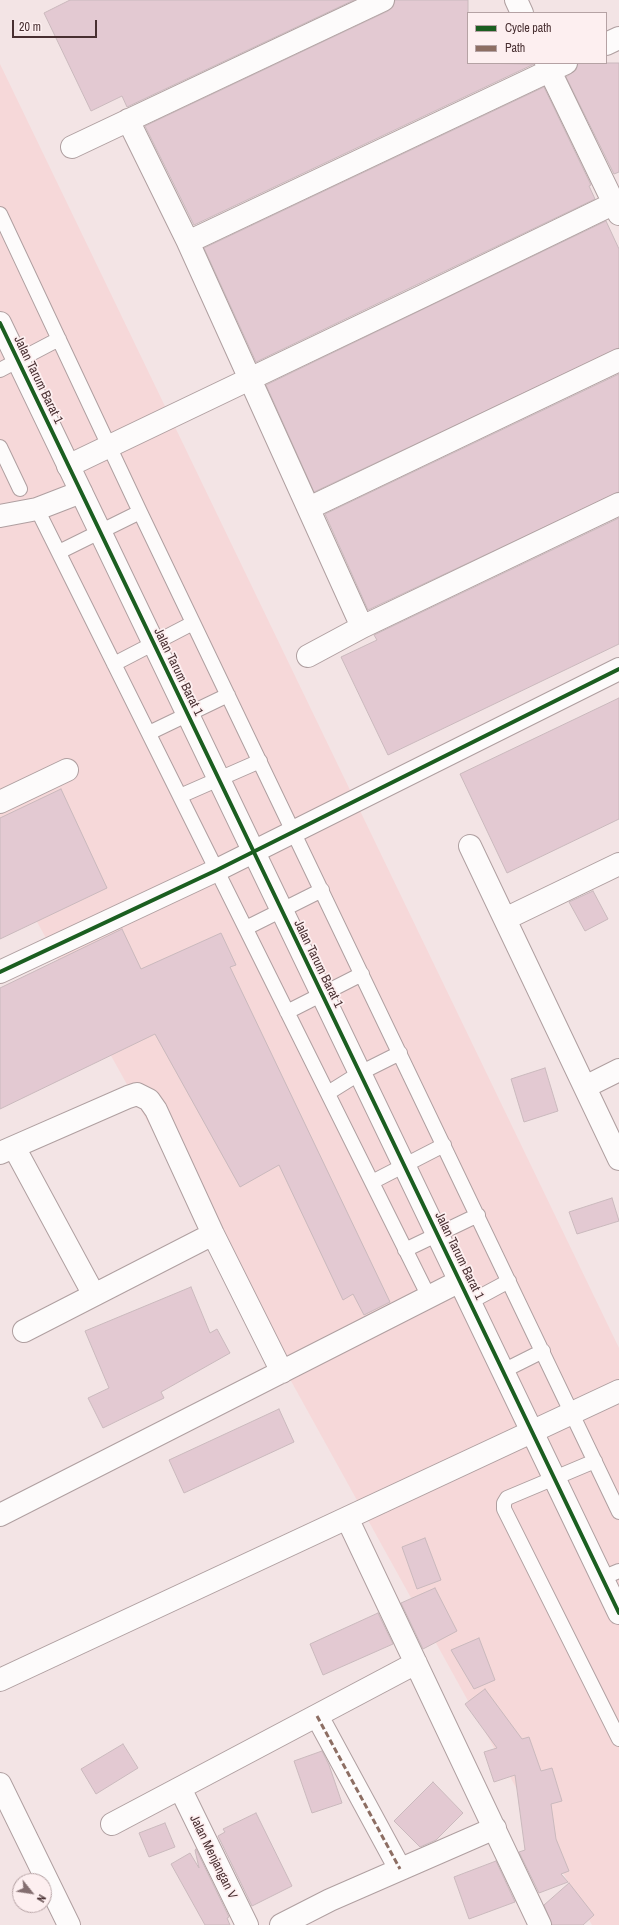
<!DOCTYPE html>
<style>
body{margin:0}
#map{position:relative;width:619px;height:1925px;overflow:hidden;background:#f3e4e5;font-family:"Archivo Narrow",sans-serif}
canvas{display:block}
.legend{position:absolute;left:467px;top:12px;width:140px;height:52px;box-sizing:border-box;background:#fdeff0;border:1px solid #b5a2a4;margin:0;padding:5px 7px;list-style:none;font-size:12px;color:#482f31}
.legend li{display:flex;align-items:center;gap:8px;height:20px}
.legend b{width:20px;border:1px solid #b5a2a4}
.north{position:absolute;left:12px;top:1873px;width:40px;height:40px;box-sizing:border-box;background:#fdeff0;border:1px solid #b5a2a4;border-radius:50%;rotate:120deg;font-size:11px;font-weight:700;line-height:16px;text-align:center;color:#482f31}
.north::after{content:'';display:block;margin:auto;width:14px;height:18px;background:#846e70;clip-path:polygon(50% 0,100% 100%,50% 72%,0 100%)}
.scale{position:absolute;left:12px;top:20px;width:85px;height:18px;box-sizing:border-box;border:2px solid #482f31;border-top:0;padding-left:5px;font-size:12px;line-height:14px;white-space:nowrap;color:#482f31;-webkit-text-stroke:3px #fdeff0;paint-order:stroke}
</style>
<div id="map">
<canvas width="619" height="1925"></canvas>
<ul class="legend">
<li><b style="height:5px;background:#1b5e20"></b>Cycle path</li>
<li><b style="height:5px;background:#8d6e63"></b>Path</li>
</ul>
<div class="north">N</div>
<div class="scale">20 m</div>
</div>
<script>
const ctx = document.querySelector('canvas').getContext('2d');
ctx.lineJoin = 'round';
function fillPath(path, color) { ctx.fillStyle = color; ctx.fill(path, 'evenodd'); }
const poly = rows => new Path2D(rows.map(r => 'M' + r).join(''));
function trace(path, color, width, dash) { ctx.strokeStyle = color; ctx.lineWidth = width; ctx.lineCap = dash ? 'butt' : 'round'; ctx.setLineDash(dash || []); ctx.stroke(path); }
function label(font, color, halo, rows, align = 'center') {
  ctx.font = font + ' "Archivo Narrow",sans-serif'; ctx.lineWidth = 3.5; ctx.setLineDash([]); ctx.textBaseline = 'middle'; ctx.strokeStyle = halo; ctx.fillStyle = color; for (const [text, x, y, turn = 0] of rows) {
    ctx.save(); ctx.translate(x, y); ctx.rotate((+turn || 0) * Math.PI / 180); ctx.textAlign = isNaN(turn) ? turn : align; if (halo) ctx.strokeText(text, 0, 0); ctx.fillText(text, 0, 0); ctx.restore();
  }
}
const built = poly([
 [0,64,619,1348,619,1925,592,1925,0,855]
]);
const building = poly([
 [70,0,354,0,127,107,122,96,91,111,44,13,70,0],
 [395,0,468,0,468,63,534,64,194,225,145,126,388,11,393,7,395,0],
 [578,63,619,63,619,172,614,174,566,77,576,70,578,63],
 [544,87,591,185,589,186,595,199,256,362,204,248,544,87],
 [606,221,619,249,619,348,314,492,266,385,606,221],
 [619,374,619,492,368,610,325,514,619,374],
 [619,518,619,644,388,755,341,657,377,640,374,635,619,518],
 [619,698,619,819,507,873,460,774,619,698],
 [61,789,107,888,0,939,0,818,61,789],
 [593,891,608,919,585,931,569,902,593,891],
 [122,929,141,969,221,933,236,965,230,967,390,1302,364,1315,353,1294,343,1300,279,1165,240,1187,155,1034,0,1109,0,988,122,929],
 [545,1068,558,1111,524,1122,511,1079,545,1068],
 [612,1198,619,1221,577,1234,569,1212,612,1198],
 [191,1287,210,1333,217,1329,230,1353,161,1392,164,1398,103,1428,88,1398,109,1388,85,1331,191,1287],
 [279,1409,294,1442,184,1493,169,1460,279,1409],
 [425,1538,441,1580,417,1589,402,1547,425,1538],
 [435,1588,457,1631,423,1649,401,1603,435,1588],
 [378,1613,393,1644,323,1675,310,1644,378,1613],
 [479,1638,495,1680,474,1689,451,1650,479,1638],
 [485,1689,522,1739,529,1737,541,1771,552,1768,562,1801,551,1804,556,1839,569,1871,561,1874,568,1882,539,1893,519,1852,525,1850,515,1775,494,1782,484,1752,497,1748,465,1704,485,1689],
 [123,1744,138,1768,96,1794,81,1769,123,1744],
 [322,1751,329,1765,342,1803,312,1813,294,1761,322,1751],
 [433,1782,463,1813,436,1840,420,1847,394,1821,433,1782],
 [256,1813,292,1886,252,1906,218,1836,225,1832,223,1829,256,1813],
 [165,1823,175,1847,149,1857,139,1833,165,1823],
 [196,1849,229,1917,227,1918,230,1925,205,1925,171,1864,190,1853,199,1868,195,1850,196,1849],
 [496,1861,515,1902,469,1919,454,1877,496,1861],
 [569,1883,594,1915,583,1925,552,1925,544,1905,569,1883]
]);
const lane = poly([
 [0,214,140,512,619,1512],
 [0,370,59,339],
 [0,447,20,489],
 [37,509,429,1297],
 [59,552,140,512],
 [114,664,193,623],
 [149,733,228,695],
 [180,796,260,761],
 [246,928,322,890],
 [287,1012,362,974],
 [328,1093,360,1073,400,1053],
 [372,1182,444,1145],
 [405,1250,478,1215],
 [470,1302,509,1281],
 [503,1371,543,1351],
 [595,1461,507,1498,504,1503,504,1509,619,1739],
 [602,1578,619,1571]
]);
const street = poly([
 [516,0,522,13],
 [606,44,619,38],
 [546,63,619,214],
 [128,120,188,242,362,627],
 [72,147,383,0],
 [188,242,566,63],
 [68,466,423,296,619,201],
 [309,508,619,360],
 [0,516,37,509,81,492],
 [308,656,362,627,619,504],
 [0,802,67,770],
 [470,846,619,1159],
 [505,919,619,864],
 [0,972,217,870,619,669],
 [585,1087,619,1070],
 [14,1147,94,1295],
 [0,1153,128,1097,137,1094,149,1100,156,1110,213,1234,282,1372],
 [24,1331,213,1234],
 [0,1515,460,1281],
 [347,1518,540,1925],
 [0,1680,619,1391],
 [317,1716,400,1869],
 [0,1784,69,1925],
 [180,1788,247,1925],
 [112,1824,416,1663],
 [281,1925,330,1900,495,1828]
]);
const secondary = poly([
 [0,323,619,1613]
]);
const quiet = poly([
 [317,1716,400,1869]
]);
const cycleway = poly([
 [0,323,619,1613],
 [0,972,217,870,619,669]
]);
const streetNames = [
 ["Jalan Tarum Barat 1",38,380,64],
 ["Jalan Tarum Barat 1",178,672,64],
 ["Jalan Tarum Barat 1",318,964,64],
 ["Jalan Tarum Barat 1",459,1256,64],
 ["Jalan Menjangan V",213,1857,64]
];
fillPath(built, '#f6d8d9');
fillPath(building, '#e3c9d2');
trace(building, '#cab9bd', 1);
trace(lane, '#af9fa0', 16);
trace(street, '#af9fa0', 24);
trace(secondary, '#af9fa0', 24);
trace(lane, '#fdfbfb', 14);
trace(street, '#fdfbfb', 22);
trace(secondary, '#fdfbfb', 22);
trace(quiet, '#8d6e63', 3, [6, 3]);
trace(cycleway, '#1b5e20', 4);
label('13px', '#482f31', '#fdeff0', streetNames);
</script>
